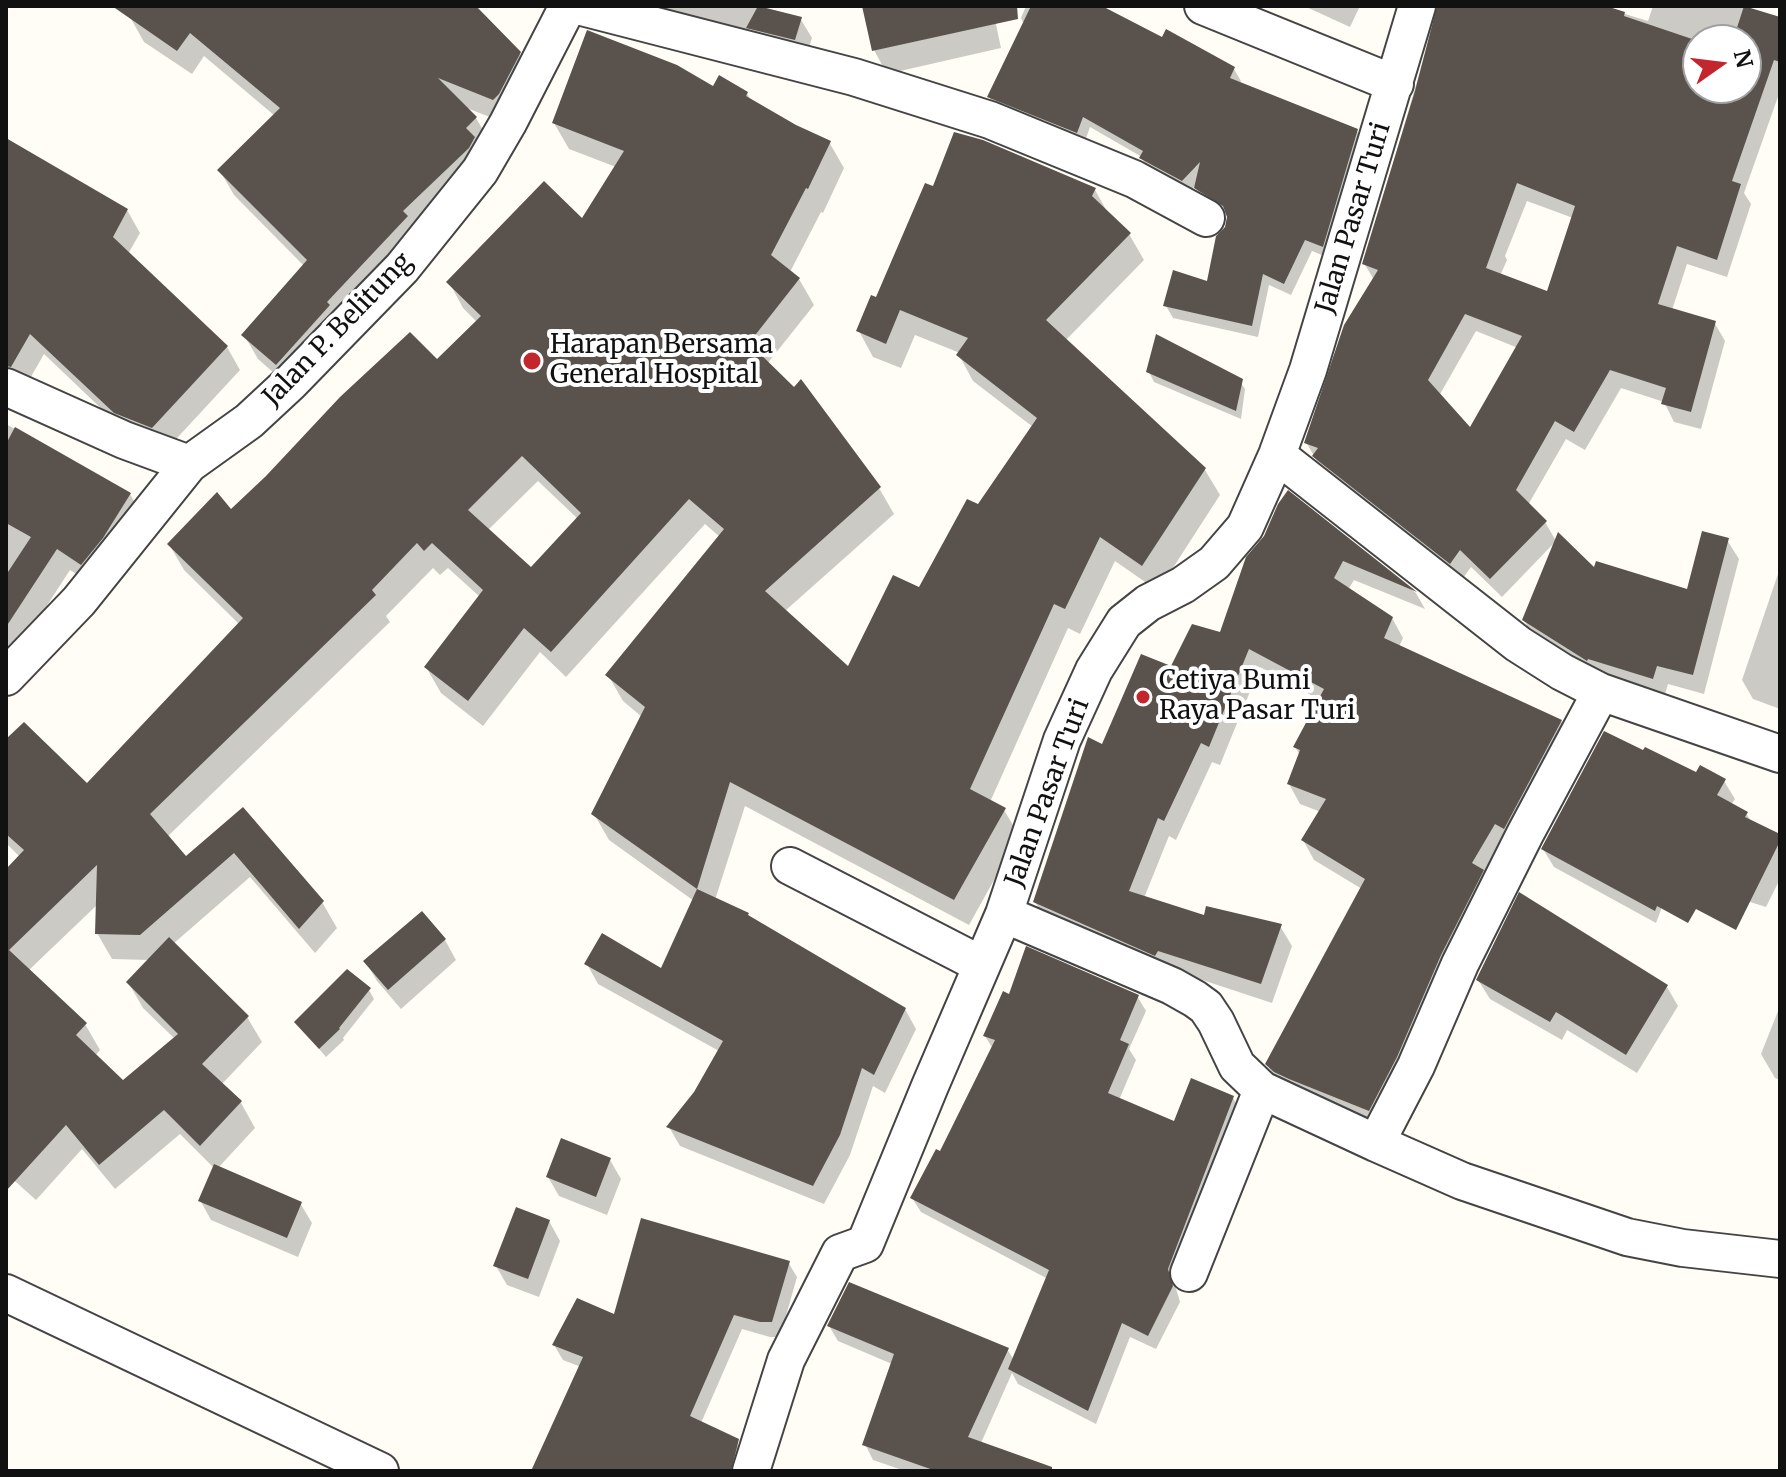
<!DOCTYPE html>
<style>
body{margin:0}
#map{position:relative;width:1786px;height:1477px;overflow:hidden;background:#fffdf5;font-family:Merriweather,serif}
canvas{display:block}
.frame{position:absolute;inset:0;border:8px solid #111;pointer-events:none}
.north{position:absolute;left:1682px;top:24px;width:80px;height:80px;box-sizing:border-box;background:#fff;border:2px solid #a0a0a0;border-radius:50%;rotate:76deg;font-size:22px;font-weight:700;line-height:32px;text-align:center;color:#111}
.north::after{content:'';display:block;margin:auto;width:28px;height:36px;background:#c4262e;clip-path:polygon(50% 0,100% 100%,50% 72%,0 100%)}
</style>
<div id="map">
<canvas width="1786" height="1477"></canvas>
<div class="frame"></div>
<div class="north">N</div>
</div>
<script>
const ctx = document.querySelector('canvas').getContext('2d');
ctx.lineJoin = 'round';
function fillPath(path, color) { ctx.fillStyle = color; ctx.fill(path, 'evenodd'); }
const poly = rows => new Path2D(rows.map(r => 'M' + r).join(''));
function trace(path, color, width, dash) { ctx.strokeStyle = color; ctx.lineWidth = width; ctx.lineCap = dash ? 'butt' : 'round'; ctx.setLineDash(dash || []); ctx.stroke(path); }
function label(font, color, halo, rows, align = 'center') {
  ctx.font = font + ' Merriweather,serif'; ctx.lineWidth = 8; ctx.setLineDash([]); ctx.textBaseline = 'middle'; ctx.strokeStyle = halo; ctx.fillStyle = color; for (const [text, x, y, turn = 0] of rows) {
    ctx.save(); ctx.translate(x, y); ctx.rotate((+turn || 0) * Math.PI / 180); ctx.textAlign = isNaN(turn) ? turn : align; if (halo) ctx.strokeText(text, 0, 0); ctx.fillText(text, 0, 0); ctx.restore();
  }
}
const shadow = poly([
 [137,6,473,6,519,53,534,78,508,124,464,107,476,118,490,142,291,388,258,359,244,335,304,266,234,195,220,171,275,116,204,56,192,74,144,42,130,17],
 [636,6,760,6,800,18,812,38,805,59],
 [864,6,992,6,1001,48,887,74,874,50],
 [1026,6,1097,6,1162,39,1234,69,1241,81,1239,84,1357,131,1364,143,1329,258,1312,251,1291,295,1269,285,1258,337,1173,318,1166,306,1208,284,1227,228,1229,216,1203,200,1195,186,1189,192,1148,170,1142,157,1090,127,1084,144,996,109,989,97,1024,24,1021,18],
 [1304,6,1360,6,1350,27],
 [1439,6,1599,6,1648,21,1653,6,1742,6,1780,19,1780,91,1744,193,1751,204,1727,277,1687,264,1672,310,1714,322,1725,341,1701,429,1674,422,1664,402,1621,388,1585,450,1566,439,1528,505,1545,522,1556,541,1502,597,1471,567,1461,581,1325,475,1306,442,1374,280,1364,263],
 [1698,40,1746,40,1746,88,1698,88],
 [1527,201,1573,218,1548,294,1500,276,1507,260,1505,256],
 [1476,331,1518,348,1471,431,1439,396],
 [713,88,747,93,751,101,795,127,829,142,844,168,823,213,821,212,790,272,799,279,814,305,767,364,879,488,894,514,785,611,848,669,920,589,1033,427,973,381,959,355,960,353,915,335,901,368,873,357,859,331,935,189,1095,190,1109,215,1129,234,1144,260,1065,341,1205,470,1220,495,1158,591,1115,561,1080,634,1068,628,990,802,1004,810,1019,835,969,925,745,806,715,900,905,1009,916,1029,885,1093,873,1086,850,1155,824,1204,680,1146,669,1127,696,1093,719,1051,598,984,587,964,662,971,694,901,609,840,594,814,642,717,623,701,608,675,720,537,705,524,566,677,540,652,483,726,441,693,426,667,480,597,448,568,440,575,433,568,386,616,390,622,167,837,186,859,243,810,322,902,337,928,315,953,250,877,173,944,247,1017,262,1042,221,1085,241,1103,255,1128,218,1168,300,1203,312,1223,298,1257,211,1220,200,1200,214,1168,180,1134,115,1189,82,1149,36,1200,6,1173,6,872,20,857,6,843,6,742,88,786,240,625,184,570,169,544,231,512,437,362,477,322,463,308,449,282,583,222,616,167,569,149,554,123],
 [538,481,578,519,531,570,487,531],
 [98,904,97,933,112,959,150,960,128,982,143,1008,175,1039,123,1083,95,1056,100,1050,85,1024,28,971],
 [6,141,127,210,140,233,128,254,227,347,240,370,166,450,129,435,44,354,24,389,6,393],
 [1149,372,1239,380,1245,389,1241,419,1154,382],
 [6,424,130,494,143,517,95,586,70,570,33,627,6,683],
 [1288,493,1416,593,1425,609,1354,580,1348,590,1392,618,1403,638,1399,647,1561,721,1572,741,1380,1130,1279,1084,1267,1064,1362,889,1314,860,1303,840,1321,812,1300,804,1289,784,1300,755,1295,747,1320,700,1260,667,1220,765,1212,762,1176,840,1169,836,1144,898,1206,918,1280,926,1292,946,1272,1003,1169,969,1047,922,1035,902,1103,747,1172,669,1221,634],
 [1727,540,1739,559,1704,694,1668,684,1664,698,1599,677,1535,640,1524,620,1595,571,1688,592],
 [1780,568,1780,709,1753,699,1742,680],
 [1724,781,1735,799,1731,805,1746,813,1752,823,1780,837,1780,879,1766,907,1673,878,1656,923,1554,867,1543,849],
 [422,913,445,940,456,960,401,1009,377,981,366,962],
 [1478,980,1667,987,1678,1006,1637,1073,1567,1030,1562,1040,1490,999],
 [369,990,374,999,343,1038,344,1040,326,1057,297,1023],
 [1011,996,1137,996,1146,1011,1129,1049,1136,1060,1119,1100,1175,1123,1233,1098,1241,1112,1175,1285,1180,1302,1156,1349,1130,1337,1096,1424,1018,1384,1012,1373,981,1443,1009,1456,1056,1471,905,1471,873,1460,865,1444,892,1364,838,1341,829,1326,1007,1349,1014,1360,1048,1279,921,1212,912,1198,941,1154,993,1049,985,1036],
 [1780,1006,1780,1080,1775,1078,1761,1054],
 [610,1160,621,1179,607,1215,559,1196,548,1177],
 [549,1221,560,1241,539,1297,507,1285,496,1266],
 [788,1262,797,1277,780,1337,770,1337,742,1329,701,1423,734,1438,742,1453,734,1471,533,1471,581,1367,563,1360,554,1345,615,1317]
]);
const building = poly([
 [112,6,476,6,521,52,499,94,493,100,438,78,477,117,466,128,475,137,469,148,403,211,408,216,327,302,330,305,276,365,241,335,307,260,217,170,280,108,190,33,177,51],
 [758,6,802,17,795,40,746,28],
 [862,6,1017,6,1018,19,872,51],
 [1031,6,1102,6,1162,37,1166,29,1235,67,1230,78,1358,129,1323,247,1305,240,1284,284,1263,274,1252,326,1163,306,1173,270,1207,281,1216,236,1225,227,1227,217,1223,206,1194,188,1200,162,1182,181,1139,158,1143,151,1083,117,1077,133,987,97],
 [1437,6,1606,6,1625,12,1624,16,1698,41,1698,88,1746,88,1746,40,1733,40,1744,6,1780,17,1780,62,1774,60,1732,181,1741,184,1717,260,1677,246,1658,304,1716,321,1691,412,1661,404,1666,388,1610,370,1574,432,1555,421,1516,490,1547,521,1490,579,1460,550,1450,564,1312,456,1318,448,1304,443,1344,325,1378,270,1362,264,1415,91],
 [1517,183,1575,206,1547,291,1486,268],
 [1465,314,1522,336,1470,427,1428,380],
 [587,30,677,65,713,86,719,75,748,92,746,96,796,125,831,141,808,189,806,188,771,255,800,278,749,343,794,387,801,379,881,487,765,591,848,666,893,575,919,587,967,499,978,504,1037,418,956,355,968,338,900,310,886,344,856,331,871,295,876,297,925,183,933,186,954,132,983,140,1096,188,1092,196,1131,233,1046,320,1206,468,1142,566,1100,537,1065,609,1054,604,970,789,1006,808,954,900,730,782,697,889,591,814,645,707,605,675,724,529,689,499,551,652,524,628,468,701,424,667,483,590,432,543,424,551,417,543,372,590,376,595,150,814,186,856,243,807,324,901,299,929,234,853,140,935,95,934,97,865,9,950,87,1023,76,1035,123,1080,178,1034,126,982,169,937,249,1016,202,1064,242,1101,200,1146,164,1110,99,1165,66,1125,6,1191,6,869,24,850,6,834,6,739,24,722,87,783,243,618,167,544,217,492,231,509,266,476,340,397,410,332,437,359,481,316,446,282,544,181,582,218,624,151,552,123],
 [522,456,581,513,531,567,468,510],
 [6,138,128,209,113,237,228,346,152,428,114,413,30,334,11,367,6,366],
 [1156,334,1243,379,1236,411,1146,372],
 [15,427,131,493,103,538,81,565,57,549,6,627,6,575,31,537,6,523,6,444],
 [1288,490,1417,592,1343,561,1334,578,1393,617,1384,638,1562,720,1504,829,1495,824,1472,863,1484,870,1441,955,1397,1057,1369,1111,1289,1079,1274,1072,1265,1064,1365,879,1301,840,1326,799,1287,784,1300,750,1293,747,1324,689,1249,649,1209,747,1201,743,1164,821,1158,818,1129,891,1204,915,1206,906,1282,924,1261,984,1158,951,1155,956,1033,902,1088,737,1102,744,1141,654,1171,666,1192,624,1220,632,1246,557,1264,536,1278,504],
 [1702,531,1729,538,1693,675,1657,666,1653,679,1588,659,1587,661,1522,620,1558,532,1594,567,1596,561,1687,589],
 [1604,731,1643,750,1645,747,1696,772,1700,765,1726,779,1717,795,1748,812,1745,817,1780,834,1780,841,1736,930,1696,909,1688,923,1657,906,1655,911,1541,849],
 [697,889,749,913,748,915,906,1008,874,1075,862,1068,840,1135,813,1186,666,1127,694,1092,723,1041,584,964,602,933,661,968],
 [1519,892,1668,985,1626,1055,1556,1012,1550,1022,1476,980],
 [422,911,446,939,388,990,363,961],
 [1026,946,1139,995,1120,1040,1129,1044,1108,1093,1174,1121,1191,1078,1234,1096,1168,1269,1173,1286,1148,1336,1122,1323,1088,1411,1008,1369,1049,1270,910,1198,936,1149,940,1151,995,1040,983,1036,1003,991,1009,994],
 [347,969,371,988,339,1028,340,1029,319,1049,294,1022],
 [561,1138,611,1158,596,1197,546,1177],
 [214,1164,302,1202,287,1238,198,1201],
 [516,1207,550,1220,528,1279,493,1266],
 [641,1218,790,1261,772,1322,760,1322,734,1315,690,1416,739,1439,731,1471,531,1471,583,1357,552,1345,577,1298,614,1314],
 [849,1282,1009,1348,968,1437,1052,1467,1052,1471,936,1471,862,1445,894,1354,827,1326]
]);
const minor = poly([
 [578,6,854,77,990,120,1134,179,1206,218],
 [1203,6,1395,84],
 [6,387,124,440,189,464],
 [1277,455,1518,644,1562,672,1601,692,1780,754],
 [6,677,79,601,189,464,249,421,291,382,402,268,480,171,508,123,568,6],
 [790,866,982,965],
 [1004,914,1172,986,1195,999,1206,1007,1216,1022,1237,1066,1262,1090,1376,1143,1416,1066,1460,964,1525,834,1601,692],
 [1376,1143,1462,1181,1627,1237,1683,1248,1780,1259],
 [1189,1273,1262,1090],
 [6,1293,380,1471],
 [751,1471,786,1360,840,1253,865,1244,930,1086,1004,914,1062,740,1094,670,1124,622,1148,603,1183,585,1214,563,1245,527,1277,455,1308,370,1417,6]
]);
const markers = [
 [532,361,10,"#c4262e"],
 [1143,697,8,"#c4262e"]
];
const streetNames = [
 ["Jalan Pasar Turi",1354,218,-73],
 ["Jalan P. Belitung",338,330,-46],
 ["Jalan Pasar Turi",1048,793,-70]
];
const poiNames = [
 ["Harapan Bersama",550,346],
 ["General Hospital",550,376],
 ["Cetiya Bumi",1159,682],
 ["Raya Pasar Turi",1159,712]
];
fillPath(shadow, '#0003');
fillPath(building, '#5a524d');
trace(minor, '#444', 40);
trace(minor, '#fff', 36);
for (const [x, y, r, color] of markers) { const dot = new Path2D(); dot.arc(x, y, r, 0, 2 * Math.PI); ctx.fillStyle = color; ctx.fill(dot); trace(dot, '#fff', 3); }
label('26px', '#111', '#fff', streetNames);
label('26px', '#111', '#fff', poiNames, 'left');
</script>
